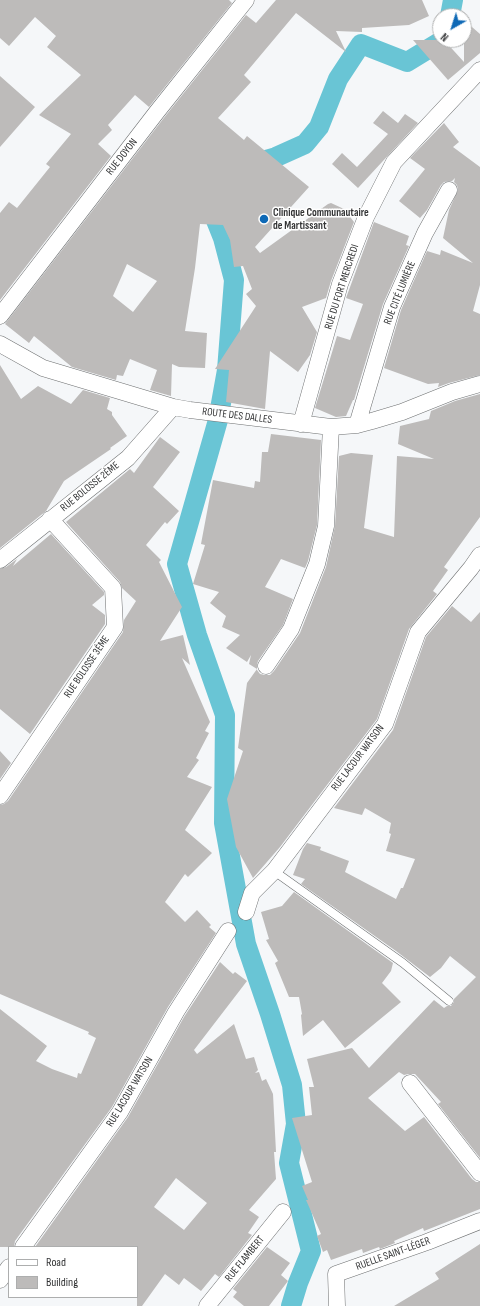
<!DOCTYPE html>
<meta charset="utf-8">
<style>
body{margin:0}
#map{position:relative;width:480px;height:1306px;overflow:hidden;background:#f5f7f9;font-family:"Sofia Sans Condensed",sans-serif}
canvas{display:block}
.legend{position:absolute;left:8px;top:1246px;width:130px;height:52px;box-sizing:border-box;background:#fff;border:1px solid #adaeae;margin:0;padding:5px 7px;list-style:none;font-size:12px;color:#333435}
.legend li{display:flex;align-items:center;gap:8px;height:20px}
.legend b{width:20px;border:1px solid #adaeae}
.north{position:absolute;left:432px;top:8px;width:40px;height:40px;box-sizing:border-box;background:#fff;border:1px solid #adaeae;border-radius:50%;rotate:219deg;font-size:11px;font-weight:700;line-height:16px;text-align:center;color:#333435}
.north::after{content:'';display:block;margin:auto;width:14px;height:18px;background:#0e69b6;clip-path:polygon(50% 0,100% 100%,50% 72%,0 100%)}
</style>
<div id="map">
<canvas width="480" height="1306"></canvas>
<ul class="legend">
<li><b style="height:5px;background:#fff"></b>Road</li>
<li><b style="height:11px;background:#bdbbba"></b>Building</li>
</ul>
<div class="north">N</div>
</div>
<script>
const ctx = document.querySelector('canvas').getContext('2d');
ctx.lineJoin = 'round';
const poly = rows => new Path2D(rows.map(r => 'M' + r).join(''));
function trace(path, color, width, dash) { ctx.strokeStyle = color; ctx.lineWidth = width; ctx.lineCap = dash ? 'butt' : 'round'; ctx.setLineDash(dash || []); ctx.stroke(path); }
function fillPath(path, color) { ctx.fillStyle = color; ctx.fill(path, 'evenodd'); }
function label(font, color, halo, rows, align = 'center') {
  ctx.font = font + ' "Sofia Sans Condensed",sans-serif'; ctx.lineWidth = 3; ctx.setLineDash([]); ctx.textBaseline = 'middle'; ctx.strokeStyle = halo; ctx.fillStyle = color; for (const [text, x, y, turn = 0] of rows) {
    ctx.save(); ctx.translate(x, y); ctx.rotate((+turn || 0) * Math.PI / 180); ctx.textAlign = isNaN(turn) ? turn : align; if (halo) ctx.strokeText(text, 0, 0); ctx.fillText(text, 0, 0); ctx.restore();
  }
}
const canal = poly([
 [450,16,453,0],
 [248,165,276,157,305,144,319,127,338,79,361,44,407,62,443,40],
 [211,200,209,203,223,238,234,280,227,370,218,420,177,564,197,635,225,715,224,823,246,944,270,1014,292,1085,296,1124,289,1163,311,1251,298,1283,291,1306]
]);
const building = poly([
 [0,0,229,0,232,3,149,107,135,95,108,125,112,130,98,144,111,156,0,300,0,213,9,202,17,208,50,167,46,164,71,134,39,115,81,75,47,47,56,36,35,17,9,46,0,38],
 [276,0,422,0,429,16,409,25,362,28,362,32,336,31,346,52,296,13,244,75,251,82,218,118,244,140,247,136,309,187,255,247,260,253,328,204,331,203,344,209,354,222,331,281,326,298,302,307,317,332,310,355,298,372,270,351,265,409,226,402,229,370,215,369,256,306,246,294,252,289,243,266,234,267,230,240,223,225,200,224,195,268,185,331,207,333,205,368,179,367,172,364,171,396,150,390,157,370,130,359,123,376,117,375,116,380,72,367,34,336,29,343,5,324,163,119,246,15,256,23],
 [127,264,157,281,133,312,113,296],
 [464,20,480,34,480,53,448,80,413,40,444,40,464,62],
 [0,76,35,107,0,147],
 [383,111,398,123,405,114,418,123,358,188,332,164,342,153,357,167,388,134,373,123],
 [444,123,459,142,453,147,480,167,480,285,473,311,480,314,480,375,449,383,438,387,439,383,428,384,384,368,401,310,427,251,440,255,441,250,473,263,443,238,449,210,458,190,457,185,454,182,455,178,452,181,444,182,441,185,427,210,420,218,399,201,425,169,410,158],
 [374,222,409,236,406,245,409,246,383,304,354,400,353,400,346,416,336,417,315,408,337,336,350,340,363,304,346,298],
 [0,365,21,399,38,386,71,404,83,390,110,398,107,409,112,412,112,415,127,436,110,448,111,449,64,481,46,511,0,548],
 [480,394,480,517,444,567,448,570,433,591,437,594,409,629,377,719,280,847,253,878,236,847,227,799,243,751,238,748,247,683,257,669,249,664,251,655,247,662,226,648,240,635,222,627,226,616,210,603,219,592,193,584,205,545,201,544,213,480,254,488,255,481,260,482,262,452,268,452,271,434,321,440,317,525,308,561,305,568,281,559,265,587,293,599,283,625,258,661,257,665,257,670,260,674,265,675,270,675,274,671,300,633,326,567,335,526,339,456,351,453,373,455,364,528,394,537,397,456,434,459,398,444,400,426,429,419,431,411,455,401],
 [160,437,180,452,153,487,179,511,167,524,165,522,146,545,161,560,159,562,182,607,160,641,183,635,190,665,182,658,210,722,205,731,209,733,196,758,199,760,187,777,212,787,185,830,212,853,188,877,185,874,165,902,185,922,197,910,211,925,209,927,216,933,168,1007,112,1107,15,1241,14,1247,0,1247,0,1009,47,1046,36,1061,52,1069,77,1078,78,1073,81,1074,96,1038,88,1034,89,1032,0,994,0,805,4,804,8,801,123,632,124,620,136,601,122,588,120,582,66,522,130,469,134,473],
 [51,534,104,592,104,595,92,605,105,615,105,624,30,734,0,709,0,569,6,567,17,559,13,566],
 [452,606,471,622,480,612,480,1158,438,1104,441,1102,415,1074,408,1074,404,1075,399,1072,368,1098,405,1131,424,1117,472,1179,476,1182,480,1182,480,1209,424,1231,423,1228,394,1241,395,1243,380,1249,379,1247,363,1253,362,1249,331,1260,327,1250,323,1252,317,1236,321,1234,306,1200,308,1200,302,1186,312,1182,292,1118,312,1115,309,1087,314,1087,307,1059,352,1048,369,1068,434,1000,444,1008,447,1006,451,1006,454,1002,454,999,476,977,450,956,441,968,430,977,396,951,301,884,305,879,293,875,303,849,307,843,321,847,320,850,349,861,345,872,396,899,401,888,403,888,415,859,386,851,391,834,389,833,391,823,365,808,362,815,334,808,393,730,426,637],
 [0,751,11,763,0,779],
 [294,892,393,963,391,971,382,983,401,1002,345,1048,323,1020,303,1036,301,1015,302,1014,299,997,289,997,275,963,278,961,266,940,269,939,261,912,282,906],
 [220,962,233,974,235,972,247,981,194,1050,197,1054,234,1024,246,1059,254,1057,258,1070,255,1073,259,1072,262,1081,266,1079,273,1094,276,1152,274,1152,276,1179,249,1210,259,1217,248,1233,252,1235,219,1277,215,1274,201,1291,184,1278,179,1285,165,1274,142,1306,137,1306,137,1247,35,1247,128,1117,184,1017],
 [176,1178,207,1203,184,1230,154,1207],
 [480,1244,480,1306,394,1306,439,1279,435,1273],
 [267,1247,290,1263,281,1275,288,1281,269,1306,244,1306,233,1297,237,1292,233,1289]
]);
const lane = poly([
 [274,871,403,963,449,1001]
]);
const street = poly([
 [0,316,156,113,246,0],
 [0,344,43,368,173,407,190,410,331,427,357,425,372,421,402,412,452,392,480,384],
 [301,424,340,284,366,217,394,162,480,70],
 [357,425,392,307,425,233,449,190],
 [0,560,128,458,173,407],
 [266,666,291,629,317,564,326,526,331,427],
 [0,796,115,627,113,588,50,519],
 [246,912,252,893,274,871,385,724,418,632,471,568,480,555],
 [410,1083,480,1173],
 [23,1247,120,1112,176,1012,228,931],
 [0,1280,9,1267],
 [207,1306,283,1212],
 [337,1306,336,1274,427,1242,480,1221]
]);
const markers = [
 [264,219,5,"#0e69b6"]
];
const streetNames = [
 ["RUE DOYON",122,157,-52],
 ["RUE DU FORT MERCREDI",342,287,-72],
 ["RUE CITÉ LUMIÈRE",400,293,-68],
 ["ROUTE DES DALLES",237,416,7],
 ["RUE BOLOSSE 2ÈME",90,487,-39],
 ["RUE BOLOSSE 3ÈME",87,667,-56],
 ["RUE LACOUR WATSON",358,758,-53],
 ["RUE LACOUR WATSON",130,1092,-59],
 ["RUELLE SAINT-LÉGER",393,1254,-20],
 ["RUE FLAMBERT",245,1259,-51]
];
const poiNames = [
 ["Clinique Communautaire",273,213],
 ["de Martissant",273,226]
];
trace(canal, '#69c5d5', 20);
fillPath(building, '#bdbbba');
trace(lane, '#6e7071', 9);
trace(street, '#6e7071', 17);
trace(lane, '#fff', 8);
trace(street, '#fff', 16);
for (const [x, y, r, color] of markers) { const dot = new Path2D(); dot.arc(x, y, r, 0, 2 * Math.PI); ctx.fillStyle = color; ctx.fill(dot); trace(dot, '#fff', 1.5); }
label('11px', '#333435', '#fff', streetNames);
label('bold 11px', '#333435', '#fff', poiNames, 'left');
</script>
